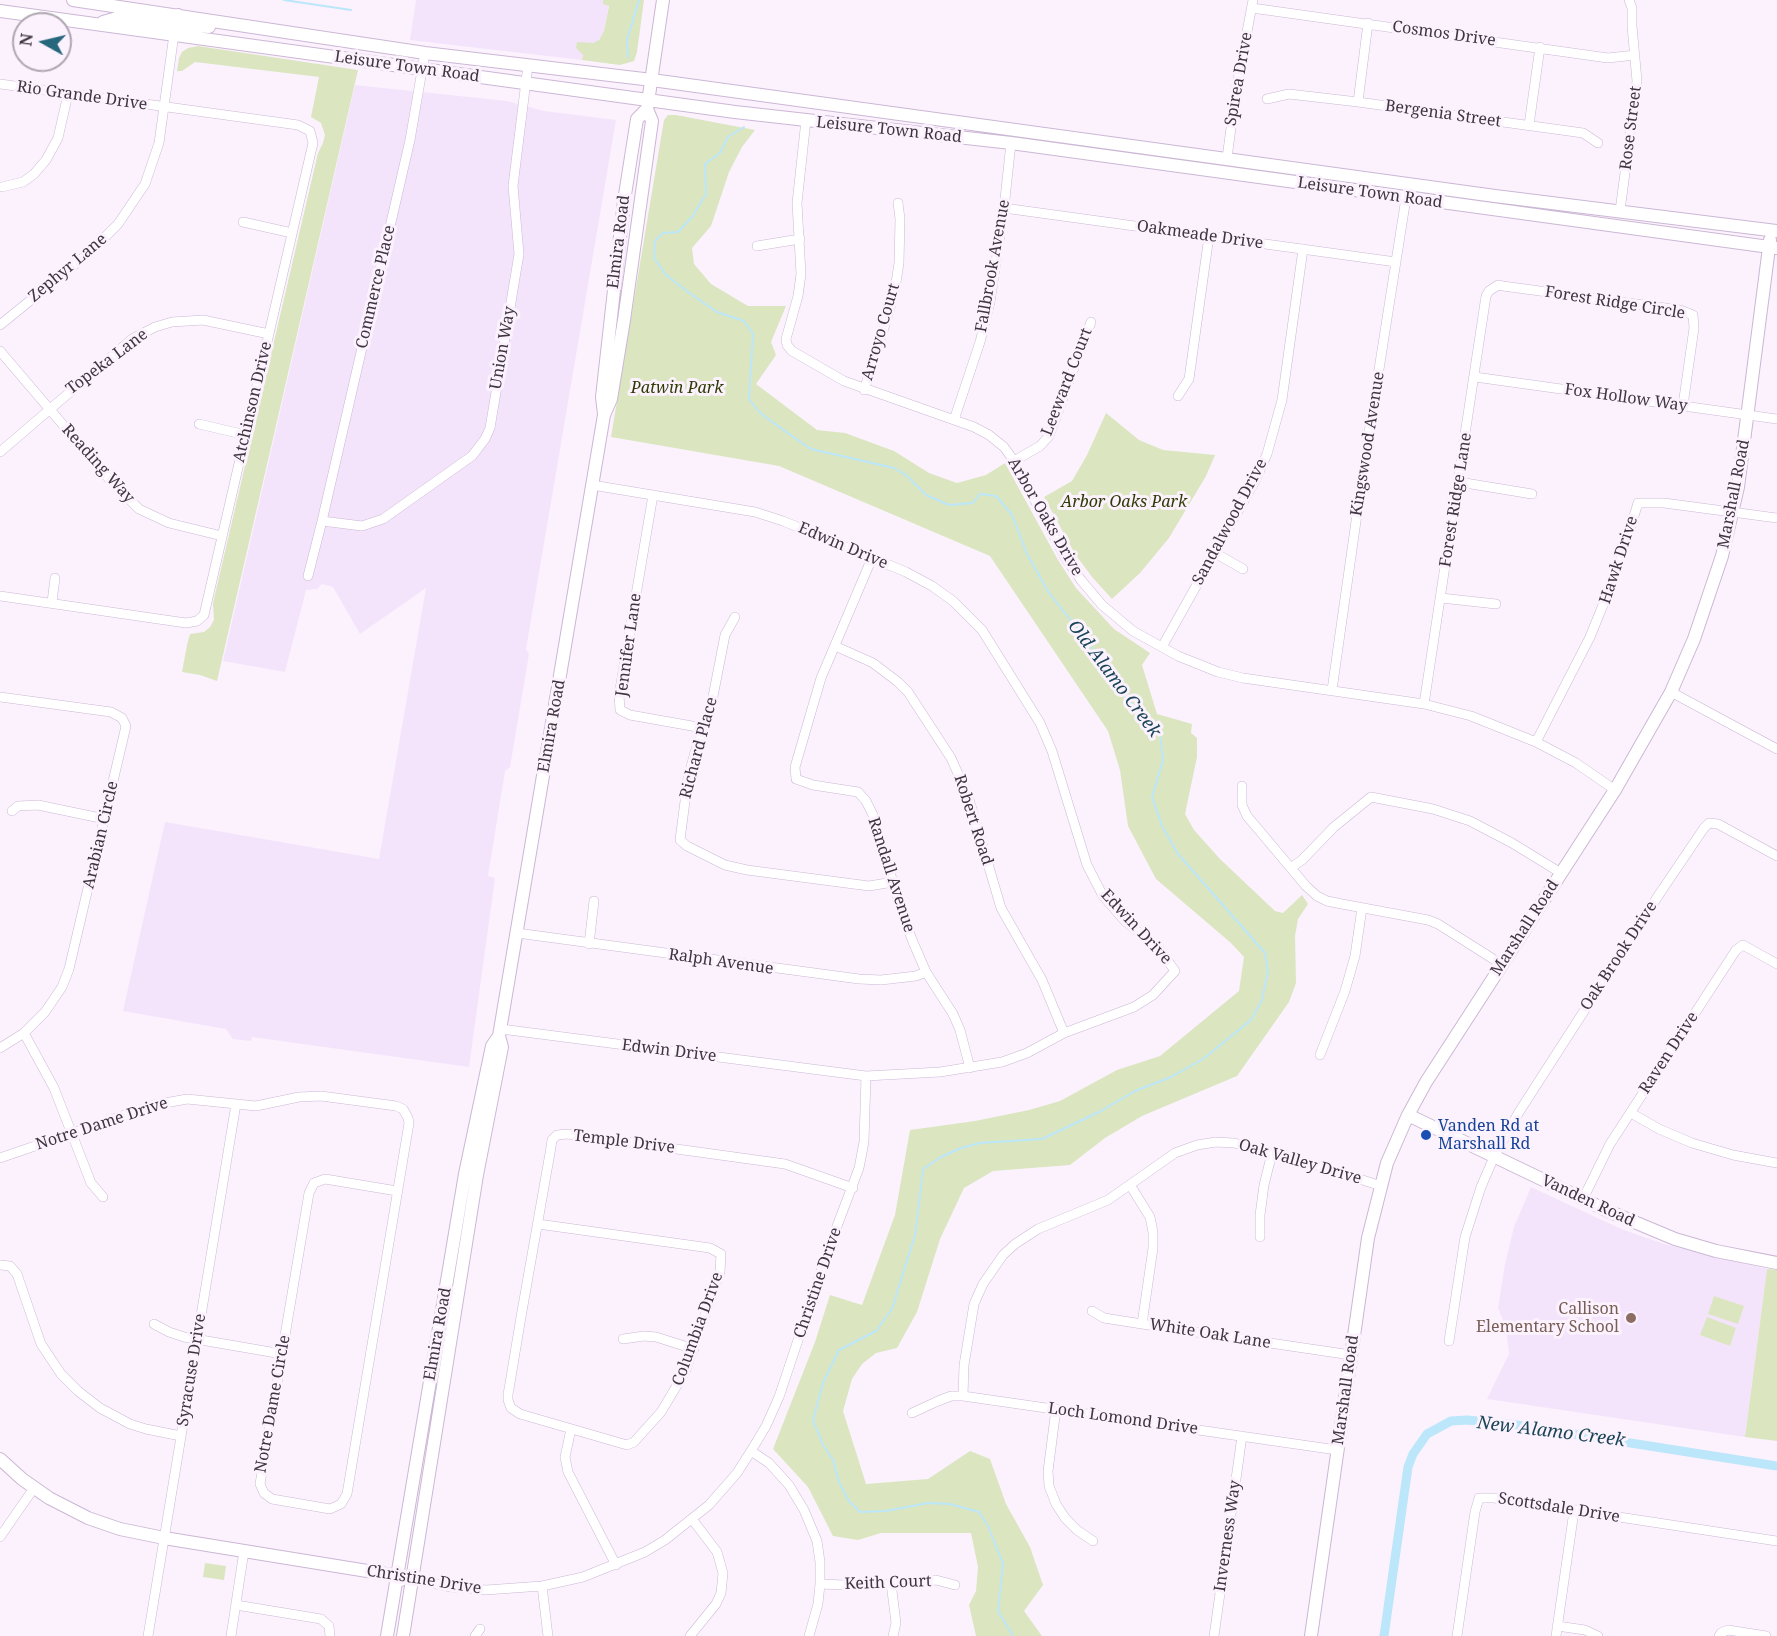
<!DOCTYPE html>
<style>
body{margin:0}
#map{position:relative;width:1777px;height:1636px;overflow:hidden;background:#fbf2fe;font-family:"Noto Serif",serif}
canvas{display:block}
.north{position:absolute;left:12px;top:12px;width:60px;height:60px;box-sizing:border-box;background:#fbf2fe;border:2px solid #afa6b2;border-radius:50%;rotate:278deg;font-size:16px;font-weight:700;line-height:24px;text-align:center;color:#3e3541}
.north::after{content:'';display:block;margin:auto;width:21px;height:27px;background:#26677b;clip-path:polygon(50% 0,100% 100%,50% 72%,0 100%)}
</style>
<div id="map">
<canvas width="1777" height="1636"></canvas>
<div class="north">N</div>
</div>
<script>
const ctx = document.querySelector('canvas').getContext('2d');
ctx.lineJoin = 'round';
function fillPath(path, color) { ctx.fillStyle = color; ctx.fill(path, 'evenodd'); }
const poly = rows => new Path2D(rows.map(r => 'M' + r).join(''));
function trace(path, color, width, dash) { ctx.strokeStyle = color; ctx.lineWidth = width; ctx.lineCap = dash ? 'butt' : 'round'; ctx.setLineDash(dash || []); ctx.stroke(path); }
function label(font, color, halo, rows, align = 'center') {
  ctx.font = font + ' "Noto Serif",serif'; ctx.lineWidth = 6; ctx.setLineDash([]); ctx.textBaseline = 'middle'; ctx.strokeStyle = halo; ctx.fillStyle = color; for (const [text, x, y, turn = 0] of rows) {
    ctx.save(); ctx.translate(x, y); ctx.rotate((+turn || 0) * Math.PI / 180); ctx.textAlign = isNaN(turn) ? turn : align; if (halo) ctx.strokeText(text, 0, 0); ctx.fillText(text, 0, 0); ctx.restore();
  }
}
const built = poly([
 [416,0,603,0,603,4,609,5,604,31,599,40,583,55,582,60,410,40],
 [355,85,507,101,544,111,616,120,526,649,529,654,510,767,505,771,488,876,495,878,469,1067,252,1037,251,1041,233,1039,226,1029,123,1011,165,822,379,859,426,588,360,634,333,587,322,584,317,589,306,590,285,672,223,661],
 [1531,1187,1621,1229,1664,1244,1767,1269,1745,1437,1487,1399,1509,1354,1506,1328,1498,1308,1505,1264,1514,1227]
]);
const green = poly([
 [603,0,644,0,637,52,634,61,620,65,582,60,583,55,576,48,577,42,593,43,599,40,604,31,609,6,603,4],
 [198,46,358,70,217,681,200,675,182,672,187,645,190,634,204,632,210,627,214,620,213,603,318,153,323,143,325,135,321,123,311,117,319,77,195,62,182,71,177,71,179,58,182,52,188,48],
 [668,115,676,115,755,130,742,147,729,172,711,226,692,248,694,264,711,284,748,306,786,306,771,342,776,355,756,384,817,430,845,433,894,451,929,473,957,483,986,475,1005,463,1058,560,1076,588,1114,629,1150,653,1142,665,1157,714,1192,724,1191,733,1197,738,1197,757,1185,814,1194,830,1220,859,1275,911,1283,913,1302,895,1308,904,1298,919,1295,936,1296,983,1289,1002,1237,1076,1142,1116,1105,1138,1070,1165,993,1171,964,1188,940,1239,917,1312,897,1348,876,1353,862,1364,852,1379,843,1411,866,1484,928,1479,970,1451,990,1459,1006,1504,1030,1547,1043,1585,1024,1611,1042,1636,976,1636,969,1605,976,1591,978,1567,971,1533,881,1533,858,1540,833,1536,808,1487,773,1449,815,1342,830,1295,862,1305,895,1215,910,1130,975,1121,1029,1110,1060,1101,1117,1070,1160,1056,1239,991,1244,957,1231,943,1156,879,1128,826,1120,770,1108,731,990,556,779,466,611,437,664,120],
 [1106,413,1139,440,1163,450,1215,455,1206,476,1169,538,1140,573,1112,599,1092,577,1075,554,1044,497,1072,481,1087,455],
 [1767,1269,1777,1270,1777,1441,1745,1437],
 [1714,1296,1744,1306,1738,1324,1708,1314],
 [1707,1317,1736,1328,1730,1346,1700,1335],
 [205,1563,226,1566,224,1580,203,1577]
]);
const stream = poly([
 [284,0,351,10],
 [628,57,627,40,639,0],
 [744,127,728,137,720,153,705,164,706,194,692,217,678,232,663,233,655,241,654,258,666,275,688,292,717,312,744,321,753,334,749,399,760,413,789,434,811,449,894,468,906,475,926,495,949,505,973,503,980,494,996,496,1012,515,1027,554,1049,593,1089,643,1111,681,1160,735,1163,760,1152,797,1162,826,1178,854,1265,953,1268,971,1262,1000,1251,1020,1203,1059,1171,1077,1135,1091,1101,1111,1042,1139,980,1143,961,1148,941,1157,923,1169,915,1235,892,1309,876,1331,839,1350,823,1383,813,1420,823,1445,833,1460,839,1482,849,1501,860,1512,886,1511,928,1503,950,1504,979,1512,988,1526,1003,1564,998,1611,1013,1636]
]);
const canal = poly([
 [1384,1636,1408,1467,1413,1454,1427,1434,1451,1421,1467,1420,1510,1424,1777,1466]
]);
const street = poly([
 [1252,8,1608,58,1635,55],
 [0,84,298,125,310,131,313,143,204,615,197,621,186,623,0,596],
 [1267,99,1289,94,1358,102,1583,133,1598,143],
 [1358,102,1368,23],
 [806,120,797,203,801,274,798,296,786,339,787,345,792,351,844,381,974,427,989,435,1004,447,1014,461,1066,559,1081,580,1102,605,1133,631,1178,656,1218,672,1243,678,1424,704,1471,716,1536,742,1576,763,1615,790],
 [1529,125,1540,47],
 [1227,158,1236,90,1253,0],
 [2,187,23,182,34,174,46,160,58,138,68,94],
 [1004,208,1396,262],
 [1620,211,1637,81,1632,26,1632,8,1629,0],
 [243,222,292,233],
 [757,246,800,239],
 [0,325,90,252,118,224,145,184,159,143,174,34],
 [0,351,110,480,139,509,169,523,222,536],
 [1475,377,1777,419],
 [864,390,889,312,895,289,899,263,900,219,898,203],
 [1178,396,1189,379,1209,236],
 [954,420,980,342,990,302,1004,208,1011,143],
 [199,424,246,435],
 [0,452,132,339,155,327,172,322,203,320,269,334],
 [1014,461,1040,446,1049,436,1091,322],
 [1459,482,1532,494],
 [653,495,619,695,620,710,630,715,692,726,704,730],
 [322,521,362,526,383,519,462,463,472,456,485,439,490,428,519,254,513,186,528,65],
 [1215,553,1243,569],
 [872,558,821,678,795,767,796,779,813,785,858,792,866,801,873,815,902,913,913,942,926,972,953,1014,960,1030,970,1068],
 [308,576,322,521,410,140,425,53],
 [1441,598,1496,604],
 [52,602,55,578],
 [735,617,725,635,709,717,695,752,688,778,680,840,687,846,725,865,747,870,869,886,893,882],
 [835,646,873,663,898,682,908,692,951,758,968,796,1001,908,1042,980,1064,1033],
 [1162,647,1256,479,1267,454,1282,400,1303,249],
 [1332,690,1365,458,1406,198],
 [1671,692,1777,749],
 [0,697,111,712,122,718,126,726,69,969,62,987,45,1012,24,1033,0,1048],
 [1424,704,1486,296,1489,291,1498,285,1503,286,1680,310,1693,315,1694,328,1683,405],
 [1536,742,1590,637,1618,568,1638,503,1664,503,1777,518],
 [1242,786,1242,805,1247,816,1306,886,1317,896,1327,901,1342,904,1428,920,1438,924,1501,964],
 [12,811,18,806,38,805,105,819],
 [1292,867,1302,860,1334,827,1371,797,1433,809,1470,821,1512,843,1561,873],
 [517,933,859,979,881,980,916,976,926,972],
 [589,944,594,901],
 [501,1029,866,1076,940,1072,1002,1062,1027,1053,1064,1033,1134,1007,1153,995,1175,971,1161,951,1125,921,1103,896,1087,865,1052,751,1040,723,982,630,953,601,932,586,906,572,783,521,755,512,592,485],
 [24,1033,54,1088,91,1183,103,1197],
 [1320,1055,1345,991,1355,956,1362,908],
 [1631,1113,1659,1129,1692,1143,1733,1155,1777,1163],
 [0,1158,154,1105,187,1099,256,1106,299,1097,321,1096,396,1106,403,1109,408,1118,409,1123,347,1494,341,1504,330,1509,272,1499,264,1493,260,1484,309,1193,314,1183,325,1179,397,1191],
 [1130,1185,1150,1217,1153,1232,1153,1248,1142,1324,1351,1355],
 [1583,1199,1610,1144,1736,950,1743,945,1777,964],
 [538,1224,710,1248,721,1254,720,1272,685,1372,661,1412,634,1442,627,1445,520,1414,511,1408,508,1400,508,1394,509,1389,521,1317,550,1153,552,1140,557,1135,568,1134,785,1164,853,1188],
 [1260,1237,1260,1215,1264,1185,1272,1153],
 [0,1265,10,1266,17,1274,41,1344,61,1374,78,1391,100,1408,130,1424,146,1429,181,1436],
 [1092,1311,1104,1318,1142,1324],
 [154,1324,169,1332,184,1337,282,1354],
 [623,1339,644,1336,656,1337,694,1349],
 [1449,1341,1465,1237,1481,1187,1494,1157,1519,1112,1660,893,1704,828,1709,823,1718,824,1777,856],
 [963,1396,964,1365,974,1304,983,1284,1003,1255,1015,1244,1038,1229,1108,1200,1175,1153,1197,1145,1216,1142,1234,1143,1320,1166,1381,1186],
 [1056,1409,1048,1471,1049,1486,1056,1504,1065,1518,1077,1530,1093,1541],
 [912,1413,938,1401,951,1396,963,1396,1337,1450],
 [571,1429,565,1457,568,1472,616,1565],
 [751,1451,769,1463,789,1485,804,1510,817,1541,820,1562,820,1584,818,1604,809,1636],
 [0,1537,34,1488],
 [407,1578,451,1587,486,1590,542,1586,583,1577,645,1552,665,1540,709,1505,737,1473,751,1451,766,1426,779,1397,828,1250,859,1168,864,1142,866,1076],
 [891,1583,896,1623,893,1636],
 [820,1584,868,1586,936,1580,955,1585],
 [542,1586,548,1636],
 [236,1605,321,1619,329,1626,330,1636],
 [1557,1626,1585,1630,1598,1636],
 [148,1636,236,1104],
 [231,1636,244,1551],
 [475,1636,480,1629],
 [690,1636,716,1604,721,1593,723,1573,717,1552,692,1519],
 [1214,1636,1242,1436],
 [1457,1636,1475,1512,1479,1498,1494,1498,1777,1541],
 [1556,1636,1574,1511],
 [1719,1636,1721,1633,1728,1630,1766,1636]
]);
const secondary = poly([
 [73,0,425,53,652,80,1495,196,1777,231],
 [0,11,735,112,1011,143,1777,248],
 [103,22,117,18,167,24,178,15],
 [174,34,183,25,209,27],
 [604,414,602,397,624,201,637,119,647,109],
 [1408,1115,1608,1211,1675,1239,1716,1251,1777,1263],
 [0,1459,22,1479,49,1498,88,1518,120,1529,164,1538,398,1576,401,1580],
 [387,1636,465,1174,492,1046,499,1036],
 [403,1636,477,1175,502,1047,499,1036,604,415,611,399,624,320,652,121,647,109,663,0],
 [1311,1636,1368,1238,1387,1163,1408,1115,1426,1082,1615,790,1671,692,1694,639,1722,556,1738,487,1770,240]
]);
const markers = [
 [1426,1135,6,"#1a4fb4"],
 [1631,1318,6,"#8d6e63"]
];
const streetNames = [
 ["Cosmos Drive",1444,34,8],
 ["Leisure Town Road",407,67,8],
 ["Spirea Drive",1239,79,-80],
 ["Rio Grande Drive",82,96,8],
 ["Bergenia Street",1443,114,8],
 ["Rose Street",1631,128,-83],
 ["Leisure Town Road",889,130,6],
 ["Leisure Town Road",1370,193,8],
 ["Oakmeade Drive",1200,235,8],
 ["Elmira Road",619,242,-83],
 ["Fallbrook Avenue",993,266,-80],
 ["Zephyr Lane",68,268,-40],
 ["Commerce Place",376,287,-77],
 ["Forest Ridge Circle",1615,303,9],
 ["Arroyo Court",881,332,-74],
 ["Union Way",503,348,-80],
 ["Topeka Lane",107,362,-37],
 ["Leeward Court",1067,382,-69],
 ["Fox Hollow Way",1626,398,8],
 ["Atchinson Drive",253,402,-77],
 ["Kingswood Avenue",1368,444,-81],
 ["Reading Way",98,464,48],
 ["Marshall Road",1734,494,-79],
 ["Forest Ridge Lane",1456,500,-81],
 ["Arbor Oaks Drive",1045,517,60],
 ["Sandalwood Drive",1230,522,-62],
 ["Edwin Drive",843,546,23],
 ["Hawk Drive",1619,560,-72],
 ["Jennifer Lane",629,645,-82],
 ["Elmira Road",552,726,-80],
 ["Richard Place",699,748,-75],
 ["Robert Road",973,820,72],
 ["Arabian Circle",101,835,-77],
 ["Randall Avenue",891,875,72],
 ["Edwin Drive",1136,927,47],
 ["Marshall Road",1525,928,-57],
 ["Oak Brook Drive",1619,956,-57],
 ["Ralph Avenue",721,962,8],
 ["Edwin Drive",669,1051,7],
 ["Raven Drive",1669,1053,-57],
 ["Notre Dame Drive",102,1124,-18],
 ["Temple Drive",624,1142,7],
 ["Oak Valley Drive",1300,1162,16],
 ["Vanden Road",1588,1201,25],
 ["Christine Drive",818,1283,-71],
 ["Columbia Drive",698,1329,-70],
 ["Elmira Road",438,1334,-80],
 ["White Oak Lane",1210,1334,9],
 ["Syracuse Drive",192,1370,-81],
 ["Marshall Road",1346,1390,-82],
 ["Notre Dame Circle",273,1404,-80],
 ["Loch Lomond Drive",1123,1419,8],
 ["Scottsdale Drive",1559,1508,9],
 ["Inverness Way",1228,1536,-82],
 ["Christine Drive",424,1580,9],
 ["Keith Court",888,1583,-2]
];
const parkNames = [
 ["Patwin Park",677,388],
 ["Arbor Oaks Park",1124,502]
];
const transitNames = [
 ["Vanden Rd at",1438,1126],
 ["Marshall Rd",1438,1144]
];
const educationNames = [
 ["Callison",1619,1309],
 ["Elementary School",1619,1327]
];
const waterNames = [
 ["Old Alamo Creek",1114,679,53],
 ["New Alamo Creek",1551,1432,7]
];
fillPath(built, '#f4e4fb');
fillPath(green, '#dbe6c0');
trace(stream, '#bce6f9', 2);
trace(canal, '#bce6f9', 9);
trace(street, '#ccb7d5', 10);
trace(secondary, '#ccb7d5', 14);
trace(street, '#fff', 9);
trace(secondary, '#fff', 12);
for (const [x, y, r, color] of markers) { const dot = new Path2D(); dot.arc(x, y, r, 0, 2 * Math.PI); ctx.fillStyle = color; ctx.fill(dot); trace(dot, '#fbf2fe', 2); }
label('16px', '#3e3541', '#fbf2fe', streetNames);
label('italic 16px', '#303b04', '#fbf2fe', parkNames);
label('16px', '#164399', '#fbf2fe', transitNames, 'left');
label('16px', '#785e54', '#fbf2fe', educationNames, 'right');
label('italic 18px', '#1a4557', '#fbf2fe', waterNames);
</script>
